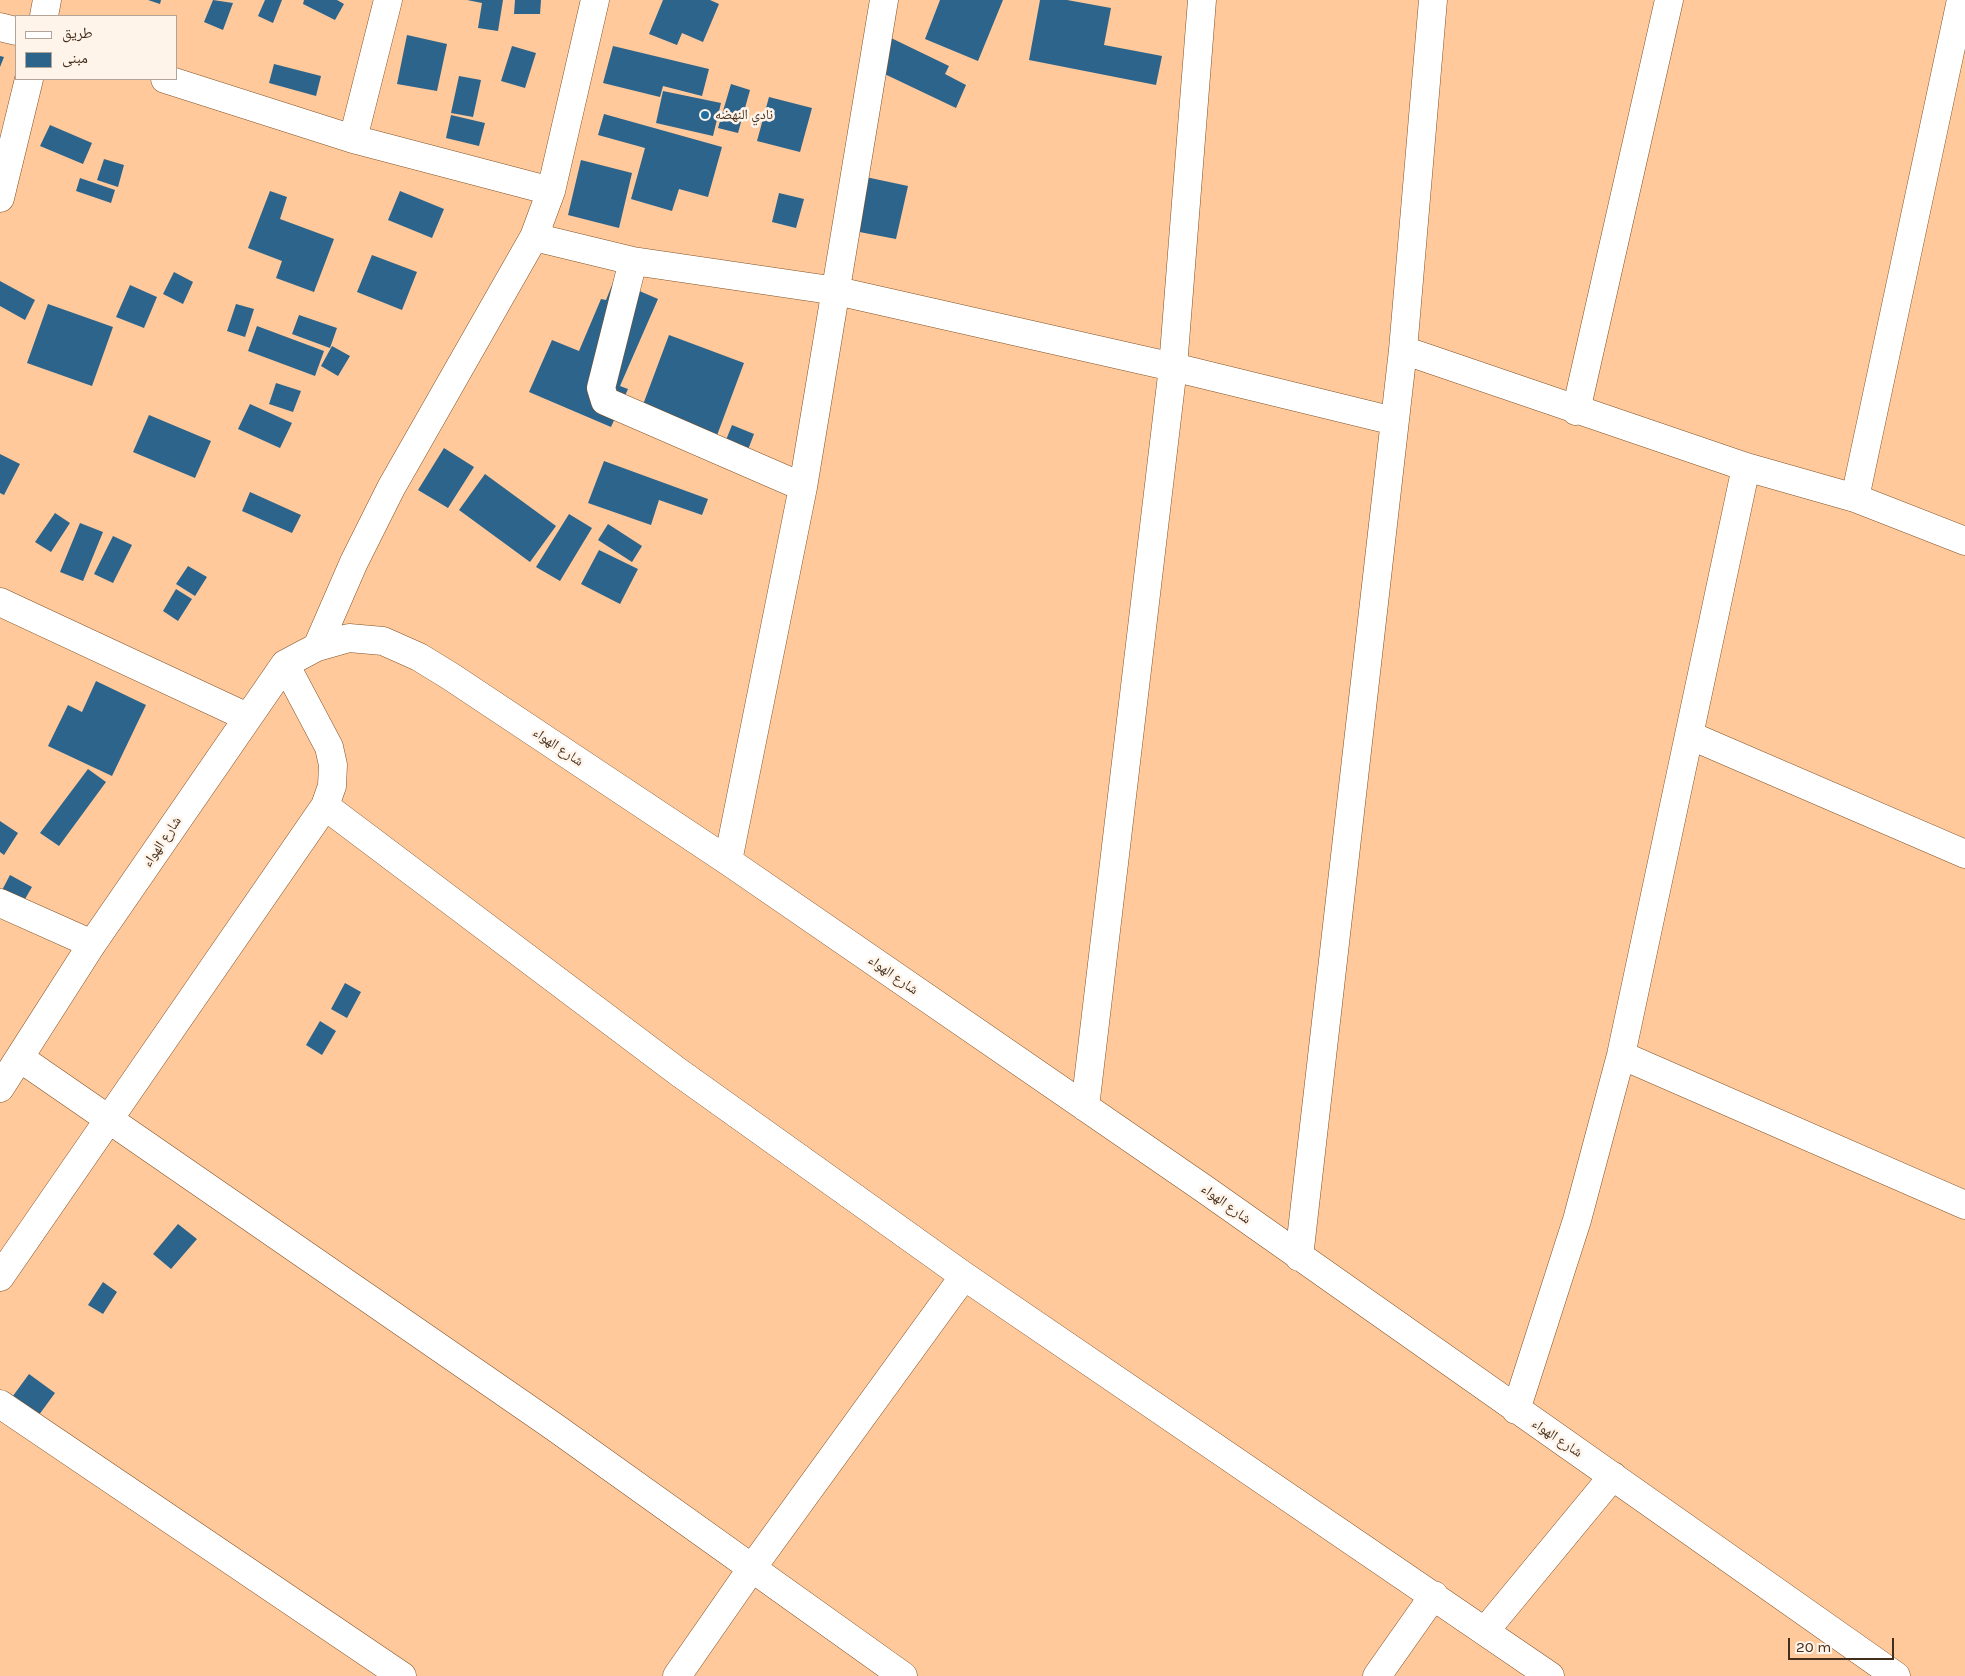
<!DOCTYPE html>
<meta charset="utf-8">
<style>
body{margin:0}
#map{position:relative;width:1965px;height:1676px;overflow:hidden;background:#ffc99b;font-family:Karla,"Noto Naskh Arabic",sans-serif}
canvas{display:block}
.legend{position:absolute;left:15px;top:15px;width:162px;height:65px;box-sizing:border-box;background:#fff4ea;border:1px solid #b4a497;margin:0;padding:6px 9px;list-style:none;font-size:15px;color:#432d1b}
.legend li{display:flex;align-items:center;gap:10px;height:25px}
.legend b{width:25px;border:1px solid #b4a497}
.scale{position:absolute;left:1788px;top:1638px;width:106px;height:22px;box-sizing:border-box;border:2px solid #432d1b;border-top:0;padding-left:6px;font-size:15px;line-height:18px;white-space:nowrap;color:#432d1b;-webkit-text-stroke:4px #fff4ea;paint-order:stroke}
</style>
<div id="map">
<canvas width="1965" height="1676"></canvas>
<ul class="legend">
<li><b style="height:6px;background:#fff"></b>طريق</li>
<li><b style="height:14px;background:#2c648b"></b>مبنى</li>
</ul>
<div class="scale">20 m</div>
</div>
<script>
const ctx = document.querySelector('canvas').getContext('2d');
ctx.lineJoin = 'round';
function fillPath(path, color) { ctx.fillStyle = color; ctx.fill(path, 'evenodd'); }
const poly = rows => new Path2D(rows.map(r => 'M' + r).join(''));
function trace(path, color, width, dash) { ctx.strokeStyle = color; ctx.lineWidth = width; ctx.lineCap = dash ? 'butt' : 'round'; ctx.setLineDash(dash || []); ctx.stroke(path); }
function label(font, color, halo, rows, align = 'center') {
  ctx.font = font + ' Karla,"Noto Naskh Arabic",sans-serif'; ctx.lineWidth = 5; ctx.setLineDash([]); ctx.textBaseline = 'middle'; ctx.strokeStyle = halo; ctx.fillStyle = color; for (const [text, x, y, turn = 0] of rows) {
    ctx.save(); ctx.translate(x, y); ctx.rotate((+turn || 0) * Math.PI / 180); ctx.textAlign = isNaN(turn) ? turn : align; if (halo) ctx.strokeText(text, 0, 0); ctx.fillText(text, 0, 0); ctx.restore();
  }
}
const building = poly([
 [148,0,161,0,160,4],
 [213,0,233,3,223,30,204,22],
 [265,0,282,0,273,23,258,16],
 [304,0,337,0,344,4,335,20,303,4],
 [467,0,503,0,498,31,478,28,482,3],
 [515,0,541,0,540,14,514,14],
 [663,0,710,0,719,4,703,42,682,33,677,45,649,34],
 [940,0,1003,0,978,61,925,39],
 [1040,0,1067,0,1111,8,1104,45,1162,56,1156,85,1029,60],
 [407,35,447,44,437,91,397,84],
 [889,37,949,66,945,74,966,85,956,108,874,69],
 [512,46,536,53,525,88,501,81],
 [613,46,709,69,702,96,663,86,660,97,603,83],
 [0,56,4,57,0,67],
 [274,64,321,76,316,96,269,83],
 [459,76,481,80,473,117,451,113],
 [731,84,750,90,738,133,718,128],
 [663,91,721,103,713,136,656,123],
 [769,97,812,108,800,152,757,141],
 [604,114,722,147,708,197,679,189,672,211,631,199,645,148,598,135],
 [451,115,485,123,479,146,446,138],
 [50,125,92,143,83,164,40,146],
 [104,159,124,165,118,187,97,180],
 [581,160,632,173,619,228,568,215],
 [861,176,908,186,896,239,849,230],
 [80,178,115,190,111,203,76,191],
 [270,191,287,197,280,219,334,239,314,292,276,278,282,261,248,248],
 [400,191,444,209,432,238,388,220],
 [779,193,804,199,796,228,772,222],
 [372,255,417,272,402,310,357,292],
 [174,272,193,282,183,304,163,294],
 [614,280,658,299,620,386,628,389,611,427,529,392,552,340,579,351,601,299,606,300],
 [0,281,35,300,25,320,0,306],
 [130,285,157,297,144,328,116,317],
 [48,304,113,327,92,386,27,363],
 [236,304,254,309,245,337,227,331],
 [299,315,337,328,330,348,292,334],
 [257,326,324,351,315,376,248,351],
 [669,335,744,363,716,438,641,410],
 [332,346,350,356,338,376,321,366],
 [276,383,301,391,293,412,269,404],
 [250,404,292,423,280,448,238,429],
 [149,415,211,441,195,478,133,452],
 [732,425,754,434,746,455,724,445],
 [444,448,474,467,448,508,418,490],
 [0,454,20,464,4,495,0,493],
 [604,461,708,499,702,515,659,500,651,525,588,503],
 [485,474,556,526,530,562,459,510],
 [250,492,301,515,292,533,242,511],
 [55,513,70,523,51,552,35,542],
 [569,514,592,528,560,581,536,567],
 [80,523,103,532,83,581,60,572],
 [608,524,642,546,632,562,598,540],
 [113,536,132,545,113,583,94,574],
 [599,550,638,569,620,604,581,584],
 [188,566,207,577,195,596,176,584],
 [176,589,192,599,178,621,163,611],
 [96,681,146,705,112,776,48,746,68,705,82,712],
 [88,769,106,782,59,846,40,833],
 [0,821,18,833,4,855,0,852],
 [10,875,32,887,21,906,0,894],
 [345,983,361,992,347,1018,331,1009],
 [320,1021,336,1031,322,1055,306,1045],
 [178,1224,197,1239,171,1269,153,1254],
 [103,1282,117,1292,103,1314,88,1305],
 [29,1374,55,1393,36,1419,10,1400]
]);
const minor = poly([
 [44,16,47,0],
 [0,27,16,31],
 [165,79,353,139,551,191],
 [353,139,388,0],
 [0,198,29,79],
 [534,237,633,261,837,291,1173,367,1394,421],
 [633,261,601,388,605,401,803,487],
 [1403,350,1746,467,1855,498,1965,541],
 [1576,411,1669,0],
 [1855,498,1961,0],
 [0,602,247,717],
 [317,647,354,562,391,488,534,237,551,191,595,0],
 [1689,735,1965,854],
 [325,806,677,1071,964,1276,1550,1676],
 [728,861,803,487,884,0],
 [0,903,92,944],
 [1621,1055,1965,1205],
 [20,1058,553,1426,903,1676],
 [0,1088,92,944,285,664,317,647,349,638,383,641,419,657,450,676,728,861,1203,1188,1896,1676],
 [1085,1107,1173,367,1202,0],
 [1299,1257,1403,350,1433,0],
 [0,1277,325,806,332,786,333,765,329,747,285,664],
 [0,1404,402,1676],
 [1516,1410,1577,1220,1621,1055,1746,467],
 [1485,1631,1613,1476],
 [677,1676,752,1568,964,1276],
 [1377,1676,1434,1595]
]);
const markers = [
 [705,115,5,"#2170a2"]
];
const poiNames = [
 ["نادي النهضه",715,115]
];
const streetNames = [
 ["شارع الهواء",558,747,34],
 ["شارع الهواء",162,842,-56],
 ["شارع الهواء",893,975,35],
 ["شارع الهواء",1226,1204,36],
 ["شارع الهواء",1557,1438,34]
];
fillPath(building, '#2c648b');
trace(minor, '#815226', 29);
trace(minor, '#fff', 28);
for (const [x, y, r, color] of markers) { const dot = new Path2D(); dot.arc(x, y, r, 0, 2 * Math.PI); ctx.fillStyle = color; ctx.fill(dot); trace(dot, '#fff4ea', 2); }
label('14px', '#432d1b', '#fff4ea', poiNames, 'left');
label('14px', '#432d1b', '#fff4ea', streetNames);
</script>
